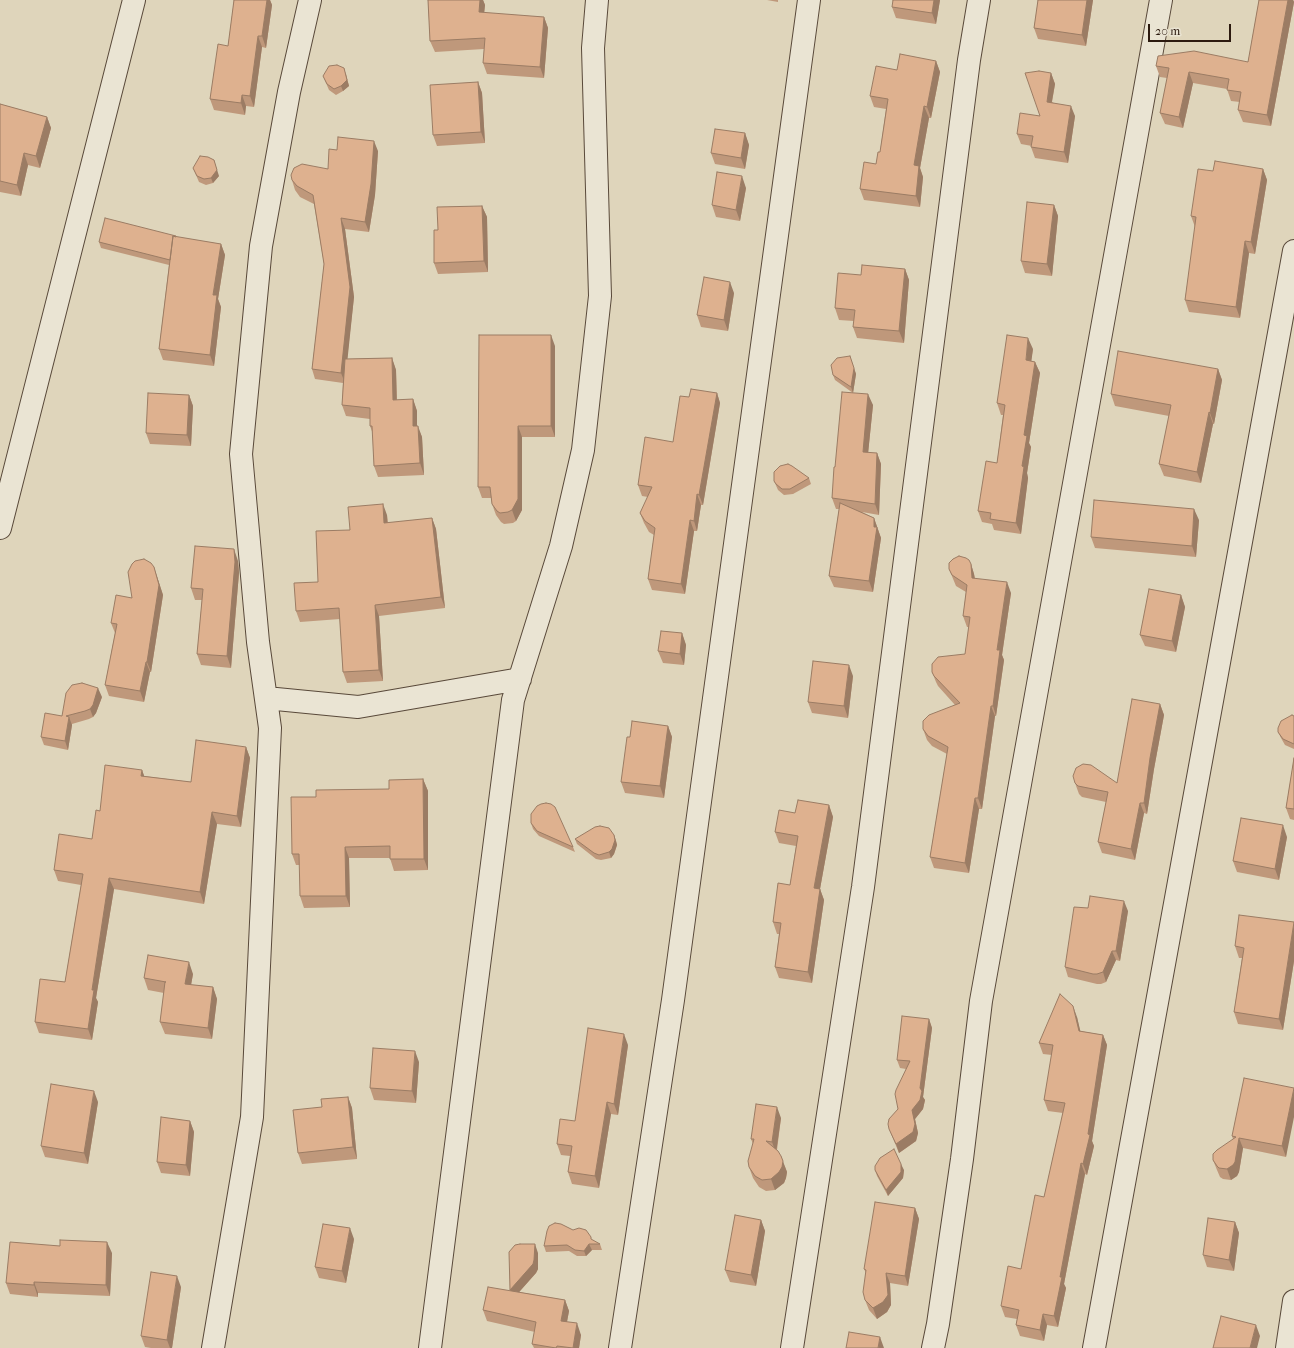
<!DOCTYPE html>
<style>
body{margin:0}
#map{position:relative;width:1294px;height:1348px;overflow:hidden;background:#dfd5bb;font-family:"IM FELL French Canon",serif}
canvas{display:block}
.scale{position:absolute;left:1148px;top:24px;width:83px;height:18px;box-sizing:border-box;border:2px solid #2c1a0f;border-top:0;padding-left:5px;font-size:12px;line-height:14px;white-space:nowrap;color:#2c1a0f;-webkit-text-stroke:3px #eae4d3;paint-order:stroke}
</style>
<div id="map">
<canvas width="1294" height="1348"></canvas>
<div class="scale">20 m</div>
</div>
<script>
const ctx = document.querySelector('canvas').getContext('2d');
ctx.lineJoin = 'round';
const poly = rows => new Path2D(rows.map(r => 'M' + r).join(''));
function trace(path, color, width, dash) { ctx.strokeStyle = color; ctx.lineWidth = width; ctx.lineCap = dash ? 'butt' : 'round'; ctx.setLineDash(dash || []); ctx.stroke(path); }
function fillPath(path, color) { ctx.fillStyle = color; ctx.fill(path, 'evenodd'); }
const minor = poly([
 [0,528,134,0],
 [266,698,358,707,520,679],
 [213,1348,252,1117,270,728,258,642,241,454,261,246,289,92,310,0],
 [430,1348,513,700,561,546,583,450,600,296,593,48,597,0],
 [620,1348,673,1000,809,0],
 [792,1348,863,887,969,60,979,0],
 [933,1348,938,1324,962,1159,981,1001,1161,0],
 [1094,1348,1294,251],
 [1287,1348,1294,1301]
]);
const wall = poly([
 [234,0,270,0,272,5,266,48,262,47,254,107,246,106,245,115,214,110,210,99,228,46],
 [428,0,483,0,485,5,484,13,544,17,548,28,544,78,487,74,483,63,484,49,435,52,430,41],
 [767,0,778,0,778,2],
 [940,0,936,24,896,18,892,7],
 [1038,0,1093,0,1086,46,1038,39,1034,28],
 [1259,0,1293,0,1294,2,1271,126,1243,122,1238,110,1240,102,1231,101,1227,89,1193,83,1183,128,1165,124,1160,113,1167,78,1160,77,1156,66,1248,62],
 [936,61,940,72,931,118,929,118,920,168,923,177,920,207,864,200,860,189,876,164,880,152,886,109,874,107,870,96,897,70],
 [1051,73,1055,84,1052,102,1075,116,1068,163,1035,158,1031,147,1032,146,1021,144,1017,134,1040,116],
 [346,74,349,86,343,91,336,95,329,90,323,76],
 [478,82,482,93,485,143,437,146,433,135],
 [0,104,47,117,51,128,40,168,28,165,21,196,0,192],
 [745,133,749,145,745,169,715,164,711,153],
 [378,151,375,195,369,232,345,229,354,297,347,359,392,358,396,370,397,400,413,399,417,411,417,426,422,437,424,475,378,477,374,466,373,434,370,426,370,419,346,416,342,405,343,383,315,379,312,369,324,264,314,204,300,197,295,190,292,180,328,169],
 [193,168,219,176,213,183,206,185,199,182],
 [1263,169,1267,180,1255,254,1249,253,1240,318,1189,312,1185,300,1195,227,1191,216,1213,171],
 [746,188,740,221,716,217,712,205],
 [1054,205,1058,216,1052,276,1025,273,1021,261],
 [482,206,487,217,488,272,438,274,434,263,438,230],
 [176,237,221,244,225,255,218,299,221,307,214,366,163,360,159,349,169,265,101,248,99,242],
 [905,269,909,280,904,343,857,338,853,327,854,321,839,320,835,308,861,275],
 [734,293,728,331,701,327,697,315],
 [555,346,555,437,522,437,522,510,516,521,513,523,504,524,501,522,496,515,492,504,491,498,482,498,478,487],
 [1033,349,1031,361,1035,362,1040,373,1029,443,1031,447,1027,473,1028,478,1021,534,994,530,992,524,982,522,978,511,997,463,1003,415,1001,415,997,403],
 [850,356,856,374,853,393,873,405,868,453,877,453,881,464,879,515,862,512,874,518,881,538,873,592,834,587,829,576,839,509,836,509,832,498,835,467,853,393,835,380,833,375],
 [1218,369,1222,380,1214,424,1213,424,1201,483,1164,476,1159,464,1169,416,1115,406,1111,394],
 [717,393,720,403,703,505,701,505,697,531,694,531,685,594,652,590,648,579,654,535,649,532,644,523,640,513,648,497,642,496,638,485,673,442,689,397],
 [189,395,193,406,191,446,150,444,146,433],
 [809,478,811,484,793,494,784,495,778,490,774,481],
 [387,515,388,523,432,518,436,529,445,608,379,616,383,681,347,683,343,672,340,619,300,622,296,611,318,582,350,530],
 [1199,520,1196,557,1095,548,1091,537],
 [238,561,239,573,231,668,201,665,197,654,202,600,195,600,191,588],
 [971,564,974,574,975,578,1011,593,1002,655,1004,660,996,716,995,716,982,809,979,809,969,873,934,868,930,857,947,754,932,746,927,740,923,729,955,705,938,686,936,682,932,672,965,654,969,627,967,627,963,616,966,592,956,586,949,569],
 [157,577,163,595,151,672,150,672,144,702,109,696,105,685,115,633,111,623,132,598],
 [1181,595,1185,607,1176,652,1145,646,1140,635],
 [682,633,686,645,684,665,663,663,658,651],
 [853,676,848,718,812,713,808,702],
 [102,697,96,713,93,717,89,719,72,724,72,725,68,750,44,745,41,737,62,716],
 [1160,704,1164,715,1154,769,1147,814,1144,813,1135,860,1102,853,1098,842,1106,802,1082,797,1079,794,1075,783,1117,783],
 [1294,716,1294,749,1285,745,1281,738,1278,732],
 [668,726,672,737,664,798,625,793,621,782],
 [246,747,250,758,241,827,217,824,204,904,114,889,96,998,98,1002,92,1040,39,1033,35,1022,65,982,81,885,58,881,54,870,92,839,100,811,142,770,144,776,191,782],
 [1294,758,1294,820,1290,819,1286,808],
 [423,779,428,791,428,870,394,871,390,858,349,858,350,907,304,908,300,896,300,865,296,865,292,854,316,797,389,789],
 [829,805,833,817,820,889,824,900,812,983,779,978,775,967,779,934,777,934,773,922,790,885,796,846,779,843,775,832,795,813],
 [531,823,573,847,575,852,539,836,533,829],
 [614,835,616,841,617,845,614,854,611,858,601,860,596,859,577,844,575,839],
 [1287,837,1279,880,1237,872,1233,861],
 [1088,908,1128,911,1120,961,1116,960,1106,982,1101,984,1097,984,1068,977,1065,967],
 [1294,922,1294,961,1283,1030,1238,1024,1234,1012,1242,958,1239,958,1235,946],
 [193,974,191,985,213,987,217,999,212,1039,165,1034,160,1022,164,993,148,990,144,978],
 [1077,1017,1080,1031,1103,1035,1107,1045,1092,1141,1094,1146,1087,1175,1085,1174,1064,1284,1066,1288,1058,1327,1047,1325,1044,1341,1020,1336,1016,1325,1017,1319,1005,1317,1001,1306,1021,1269,1044,1197,1063,1113,1048,1111,1044,1100,1052,1055,1043,1054,1039,1043],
 [929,1019,932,1028,923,1097,925,1100,923,1109,915,1119,918,1133,916,1141,899,1153,889,1129,898,1109,906,1069,900,1068,897,1060],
 [628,1045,618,1115,611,1114,599,1188,572,1184,568,1172,570,1156,561,1155,557,1144,575,1121],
 [419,1062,416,1103,374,1100,370,1088],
 [1294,1088,1286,1157,1243,1148,1239,1172,1237,1176,1231,1180,1223,1179,1220,1177,1217,1170,1213,1160,1233,1139,1232,1136],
 [348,1097,352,1108,357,1159,302,1164,298,1153,322,1107],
 [98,1102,88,1164,45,1157,41,1146],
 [781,1118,777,1150,785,1167,787,1172,786,1178,784,1183,775,1190,766,1191,759,1187,753,1178,749,1167,753,1144,751,1139],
 [190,1121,194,1132,190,1176,161,1173,157,1162],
 [875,1170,904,1170,903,1178,888,1196,877,1176],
 [915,1208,919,1219,908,1286,890,1283,891,1305,887,1312,877,1319,869,1310,865,1300,866,1273,864,1269],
 [761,1220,765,1231,756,1286,730,1282,725,1270],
 [1235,1222,1239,1233,1234,1271,1207,1267,1203,1255],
 [354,1239,346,1283,319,1278,315,1267],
 [592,1240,600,1244,602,1250,592,1250,586,1256,577,1256,569,1251,546,1252,544,1246],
 [112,1253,110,1296,38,1293,38,1297,10,1294,6,1283],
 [538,1253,538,1269,536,1273,519,1292,565,1300,569,1311,567,1322,581,1335,579,1348,534,1348,532,1344,535,1332,487,1321,483,1310,510,1291],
 [181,1287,172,1348,151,1348,145,1347,141,1336]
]);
const shadedWall = poly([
 [267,0,270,0,272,5,266,48,262,36],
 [480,0,483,0,485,5,483,24,479,12],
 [934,0,940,0,936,24,932,13],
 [1087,0,1093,0,1086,46,1082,35],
 [1288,0,1293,0,1294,2,1271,126,1267,115],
 [544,17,548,28,544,78,540,67],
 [258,36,262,47,254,107,250,96],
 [936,61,940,72,931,118,927,107],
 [344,68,349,86,343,91,341,86],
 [1189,72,1193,83,1183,128,1179,117],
 [1051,73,1055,84,1050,112,1047,102],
 [478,82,482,93,485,143,481,132],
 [242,95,246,106,245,115,241,103],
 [924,106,929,118,920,168,923,177,920,207,916,196,914,165],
 [1071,106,1075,116,1068,163,1064,152],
 [47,117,51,128,40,168,36,156],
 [745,133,749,145,745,169,741,158],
 [374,141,378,151,375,195,369,232,365,222],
 [24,153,28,165,21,196,17,185],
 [214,160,219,176,213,183,211,178],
 [1263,169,1267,180,1255,254,1251,242],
 [742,176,746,188,740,221,736,210],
 [1054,205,1058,216,1052,276,1047,264],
 [482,206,487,217,488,272,484,261],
 [341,218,345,229,354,297,345,383,341,373],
 [1245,241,1249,253,1240,318,1236,307],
 [221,244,225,255,218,299,221,307,214,366,210,355,213,295],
 [905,269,909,280,904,343,899,331],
 [730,282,734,293,728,331,724,320],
 [551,335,555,346,555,437,551,426],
 [1028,338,1033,349,1030,371,1026,360],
 [392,358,396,370,397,411,393,400],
 [1035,362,1040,373,1029,443,1031,447,1027,473,1028,478,1021,534,1016,523,1024,435],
 [854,368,856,374,853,393,851,387],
 [1218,369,1222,380,1214,424,1210,413],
 [717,393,720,403,703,505,699,495],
 [868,394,873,405,867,464,863,452],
 [189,395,193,406,191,446,187,435],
 [413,399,417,411,417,438,413,426],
 [1209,412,1213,424,1201,483,1197,472],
 [418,426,422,437,424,475,420,463],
 [518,426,522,437,522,510,516,521,512,510],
 [877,453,881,464,879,515,875,504],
 [697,494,701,505,697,531,694,521],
 [383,504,387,515,388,534,384,523],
 [1194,509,1199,520,1196,557,1192,546],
 [432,518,436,529,445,608,441,597],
 [874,518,881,538,873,592,869,581],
 [690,520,694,531,685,594,681,584],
 [234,549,238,561,239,573,231,668,227,656],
 [971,564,974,574,976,588,972,578],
 [154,567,163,595,151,672,147,662],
 [1007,582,1011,593,1002,655,1004,660,996,716,993,706,997,650],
 [1181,595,1185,607,1176,652,1172,641],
 [375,605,379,616,383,681,379,670],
 [682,633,686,645,684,665,680,654],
 [146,662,150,672,144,702,140,691],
 [849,665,853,676,848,718,844,706],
 [98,688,102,697,96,713,93,717,90,709],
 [1160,704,1164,715,1154,769,1147,814,1144,803,1150,758],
 [991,706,995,716,982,809,978,798],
 [69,717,72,725,68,750,65,741],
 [668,726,672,737,664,798,660,786],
 [246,747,250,758,241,827,237,816],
 [142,770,146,781,141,776],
 [423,779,428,791,428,870,424,859],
 [975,798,979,809,969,873,965,863],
 [1140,803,1144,813,1135,860,1131,849],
 [829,805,833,817,820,889,824,900,812,983,808,972,814,888],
 [212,812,217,824,204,904,200,892],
 [1283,825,1287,837,1279,880,1275,869],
 [614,835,616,841,617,845,614,854,611,858,609,852],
 [345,847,349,858,350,907,346,896],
 [109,878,114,889,96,998,98,1002,92,1040,88,1029,92,990],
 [1124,901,1128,911,1120,961,1116,951],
 [1294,923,1294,961,1283,1030,1279,1019],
 [1112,951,1116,960,1106,982,1103,972],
 [189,962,193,974,189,996,185,984],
 [213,987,217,999,212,1039,208,1028],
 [1073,1006,1077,1017,1083,1042,1079,1031],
 [929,1019,932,1028,923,1097,925,1100,923,1109,915,1119,918,1133,916,1141,899,1153,896,1144,912,1110,920,1088],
 [624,1034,628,1045,618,1115,614,1104],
 [1103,1035,1107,1045,1092,1141,1094,1146,1087,1175,1083,1164],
 [415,1051,419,1062,416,1103,412,1091],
 [1294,1088,1294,1117,1286,1157,1282,1146],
 [94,1091,98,1102,88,1164,84,1153],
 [348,1097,352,1108,357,1159,353,1147],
 [607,1102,611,1114,599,1188,595,1176],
 [777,1107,781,1118,776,1153,772,1142],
 [190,1121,194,1132,190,1176,186,1165],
 [1239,1138,1243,1148,1239,1172,1237,1176,1231,1180,1227,1169],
 [781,1156,787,1172,786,1178,784,1183,775,1190,771,1179],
 [1081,1163,1085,1174,1064,1284,1066,1288,1058,1327,1054,1316,1060,1277],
 [901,1164,904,1170,903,1178,888,1196,886,1190],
 [915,1208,919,1219,908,1286,905,1276],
 [761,1220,765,1231,756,1286,751,1275],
 [1235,1222,1239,1233,1234,1271,1229,1260],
 [350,1228,354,1239,346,1283,342,1271],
 [107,1242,112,1253,110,1296,106,1285],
 [535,1244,538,1253,538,1269,536,1273,513,1299,510,1290],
 [589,1244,592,1250,586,1256,584,1251],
 [886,1273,890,1283,891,1305,887,1312,877,1319,873,1308],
 [177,1276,181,1287,172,1348,170,1348,167,1340],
 [34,1282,38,1293,38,1297,34,1285],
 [565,1300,569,1311,565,1332,561,1321],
 [1043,1314,1047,1325,1044,1341,1040,1330],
 [577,1323,581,1335,579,1348,573,1348],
 [1256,1325,1260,1336,1257,1348,1250,1348],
 [880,1337,884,1348,878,1348]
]);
const building = poly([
 [234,0,267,0,262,36,258,36,250,96,242,95,241,103,210,99,218,44,228,46,234,0],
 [428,0,480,0,479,12,544,17,540,67,483,63,485,38,430,41,428,0],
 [893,0,934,0,932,13,892,7,893,0],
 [1038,0,1087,0,1082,35,1034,28,1038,0],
 [1259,0,1288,0,1267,115,1238,110,1241,92,1227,90,1229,79,1189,72,1179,117,1160,113,1169,68,1156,66,1158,56,1194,51,1248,62,1259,0],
 [900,54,936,61,927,107,924,106,914,165,919,166,916,196,860,189,864,162,876,164,878,152,880,152,888,99,870,96,876,66,897,70,900,54],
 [337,65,344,68,347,80,341,86,334,89,327,84,323,76,329,66,337,65],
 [1039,71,1051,73,1047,102,1071,106,1064,152,1031,147,1033,136,1017,134,1020,113,1040,116,1025,73,1039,71],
 [478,82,481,132,433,135,430,85,478,82],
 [0,104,47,117,36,156,24,153,17,185,0,181,0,104],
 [715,129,745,133,741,158,711,153,715,129],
 [338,137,374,141,371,184,365,222,341,218,350,287,341,373,312,369,324,264,313,195,297,186,292,180,291,175,294,168,302,164,328,169,329,149,337,150,338,137],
 [200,156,208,157,214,160,217,170,211,178,204,179,197,176,193,168,200,156],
 [1215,161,1263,169,1251,242,1245,241,1236,307,1185,300,1196,217,1191,216,1198,169,1213,171,1215,161],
 [717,172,742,176,736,210,712,205,717,172],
 [1027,202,1054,205,1047,264,1021,261,1027,202],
 [482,206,484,261,434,263,434,230,438,230,437,207,482,206],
 [105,218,176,236,176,237,173,236,170,260,99,242,105,218],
 [173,236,221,244,213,295,217,295,210,355,159,349,173,236],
 [862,265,905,269,899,331,853,327,855,310,835,308,838,273,861,275,862,265],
 [704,277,730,282,724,320,697,315,704,277],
 [479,335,551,335,551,426,518,426,518,499,512,510,508,512,500,513,497,511,492,504,490,487,478,487,479,335],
 [1007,335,1028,338,1026,360,1035,362,1024,435,1027,436,1022,466,1024,467,1016,523,990,519,991,513,978,511,986,461,997,463,1005,405,997,403,1007,335],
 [1118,351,1218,369,1210,413,1209,412,1197,472,1159,464,1171,405,1111,394,1118,351],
 [850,356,854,368,851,387,833,375,831,365,837,358,850,356],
 [392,358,393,400,413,399,413,426,418,426,420,463,374,466,372,426,370,426,370,408,342,405,345,359,392,358],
 [691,389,717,393,699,495,697,494,694,521,690,520,681,584,648,579,655,528,645,521,640,513,652,487,638,485,645,437,673,442,680,396,689,397,691,389],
 [842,392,868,394,863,452,877,453,875,504,832,498,834,467,835,467,842,392],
 [148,393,189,395,187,435,146,433,148,393],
 [788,464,792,466,809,478,790,489,782,489,776,484,774,481,774,472,780,466,788,464],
 [1094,500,1194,509,1192,546,1091,537,1094,500],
 [840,503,874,518,874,527,877,527,869,581,829,576,840,503],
 [383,504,384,523,432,518,441,597,375,605,379,670,343,672,339,608,296,611,294,583,318,582,316,531,350,530,348,507,383,504],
 [195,546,234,549,235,562,227,656,197,654,203,589,191,588,195,546],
 [959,556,966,558,969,560,971,564,972,578,1007,582,997,650,1000,650,993,706,991,706,978,798,975,798,965,863,930,857,948,747,928,736,923,729,923,721,929,715,960,703,934,676,932,672,932,664,938,657,965,654,970,617,963,616,967,585,952,575,949,569,949,563,953,559,959,556],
 [144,559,151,563,154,567,159,585,147,662,146,662,140,691,105,685,117,624,111,623,116,595,132,598,128,572,132,564,135,561,144,559],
 [1149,589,1181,595,1172,641,1140,635,1149,589],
 [661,631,682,633,680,654,658,651,661,631],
 [813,661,849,665,844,706,808,702,813,661],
 [82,683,98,688,93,705,90,709,85,711,66,716,69,717,65,741,41,737,45,713,62,716,66,693,72,685,82,683],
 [1132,699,1160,704,1150,758,1144,803,1140,803,1131,849,1098,842,1108,792,1078,786,1075,783,1073,776,1076,768,1083,764,1091,765,1117,783,1132,699],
 [1292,715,1294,716,1294,744,1283,739,1278,732,1278,728,1281,721,1292,715],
 [632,721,668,726,660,786,621,782,627,737,630,737,632,721],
 [196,740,246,747,237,816,212,812,200,892,109,878,92,990,94,990,88,1029,35,1022,40,979,65,982,83,874,54,870,59,834,92,839,96,810,100,811,105,765,142,770,141,776,191,782,196,740],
 [1294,758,1294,809,1286,808,1294,758],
 [423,779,424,859,390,859,390,846,345,847,346,896,300,896,299,854,292,854,291,797,316,797,316,790,389,789,389,780,423,779],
 [798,800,829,805,814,888,820,889,808,972,775,967,781,923,773,922,778,883,790,885,798,836,775,832,779,810,795,813,798,800],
 [546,803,551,804,555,807,573,847,537,831,531,823,531,814,537,806,541,804,546,803],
 [1241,818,1283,825,1275,869,1233,861,1241,818],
 [600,826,609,828,614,835,615,840,612,849,609,852,599,855,594,853,575,839,595,827,600,826],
 [1090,896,1124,901,1116,951,1112,951,1103,972,1097,974,1093,974,1065,967,1074,907,1088,908,1090,896],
 [1239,915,1294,922,1279,1019,1234,1012,1244,948,1235,946,1239,915],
 [148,955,189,962,185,984,213,987,208,1028,160,1022,165,982,166,982,144,978,148,955],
 [1060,994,1073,1006,1079,1031,1103,1035,1088,1134,1090,1135,1083,1164,1081,1163,1060,1277,1062,1277,1054,1316,1043,1314,1040,1330,1016,1325,1019,1310,1001,1306,1008,1266,1021,1269,1035,1195,1044,1197,1065,1103,1044,1100,1053,1045,1039,1043,1060,994],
 [902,1016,929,1019,920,1088,922,1091,920,1100,912,1110,915,1124,913,1132,896,1144,889,1129,888,1124,889,1119,898,1109,895,1094,896,1090,910,1061,897,1060,902,1016],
 [588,1028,624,1034,614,1104,607,1102,595,1176,568,1172,572,1146,557,1144,560,1119,575,1121,588,1028],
 [373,1048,415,1051,412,1091,370,1088,373,1048],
 [1244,1078,1294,1088,1282,1146,1239,1138,1235,1162,1233,1165,1227,1169,1219,1168,1217,1166,1213,1160,1213,1154,1217,1150,1236,1137,1232,1136,1244,1078],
 [51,1084,94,1091,84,1153,41,1146,51,1084],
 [348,1097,353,1147,298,1153,293,1110,322,1107,321,1099,348,1097],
 [756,1104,777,1107,772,1142,766,1141,778,1151,781,1156,783,1161,782,1167,779,1172,771,1179,762,1180,755,1176,749,1167,748,1161,754,1139,751,1139,756,1104],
 [161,1117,190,1121,186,1165,157,1162,161,1117],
 [894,1149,901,1164,901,1172,886,1190,875,1170,875,1166,880,1158,894,1149],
 [875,1202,915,1208,905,1276,886,1273,888,1295,883,1302,873,1308,865,1300,863,1292,866,1270,864,1269,875,1202],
 [735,1215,761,1220,751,1275,725,1270,735,1215],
 [1208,1218,1235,1222,1229,1260,1203,1255,1208,1218],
 [555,1223,561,1224,573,1230,579,1228,586,1230,591,1237,591,1239,600,1244,589,1244,584,1251,575,1250,567,1245,544,1246,547,1231,549,1226,555,1223],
 [323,1224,350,1228,342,1271,315,1267,323,1224],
 [60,1240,107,1242,106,1285,34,1282,34,1285,6,1283,10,1242,60,1246,60,1240],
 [520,1244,535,1244,534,1260,533,1264,510,1290,509,1252,515,1245,520,1244],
 [151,1272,177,1276,167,1340,141,1336,151,1272],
 [488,1287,565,1300,561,1321,577,1323,573,1348,557,1346,556,1348,532,1344,536,1322,483,1310,488,1287],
 [1221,1316,1256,1325,1250,1348,1213,1348,1221,1316],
 [849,1332,880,1337,878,1348,846,1348,849,1332]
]);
trace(minor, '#59493a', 24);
trace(minor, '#eae4d3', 22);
fillPath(wall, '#bf987b');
fillPath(shadedWall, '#9b7c64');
fillPath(building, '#deb18f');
trace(building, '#9b7c64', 1);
</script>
